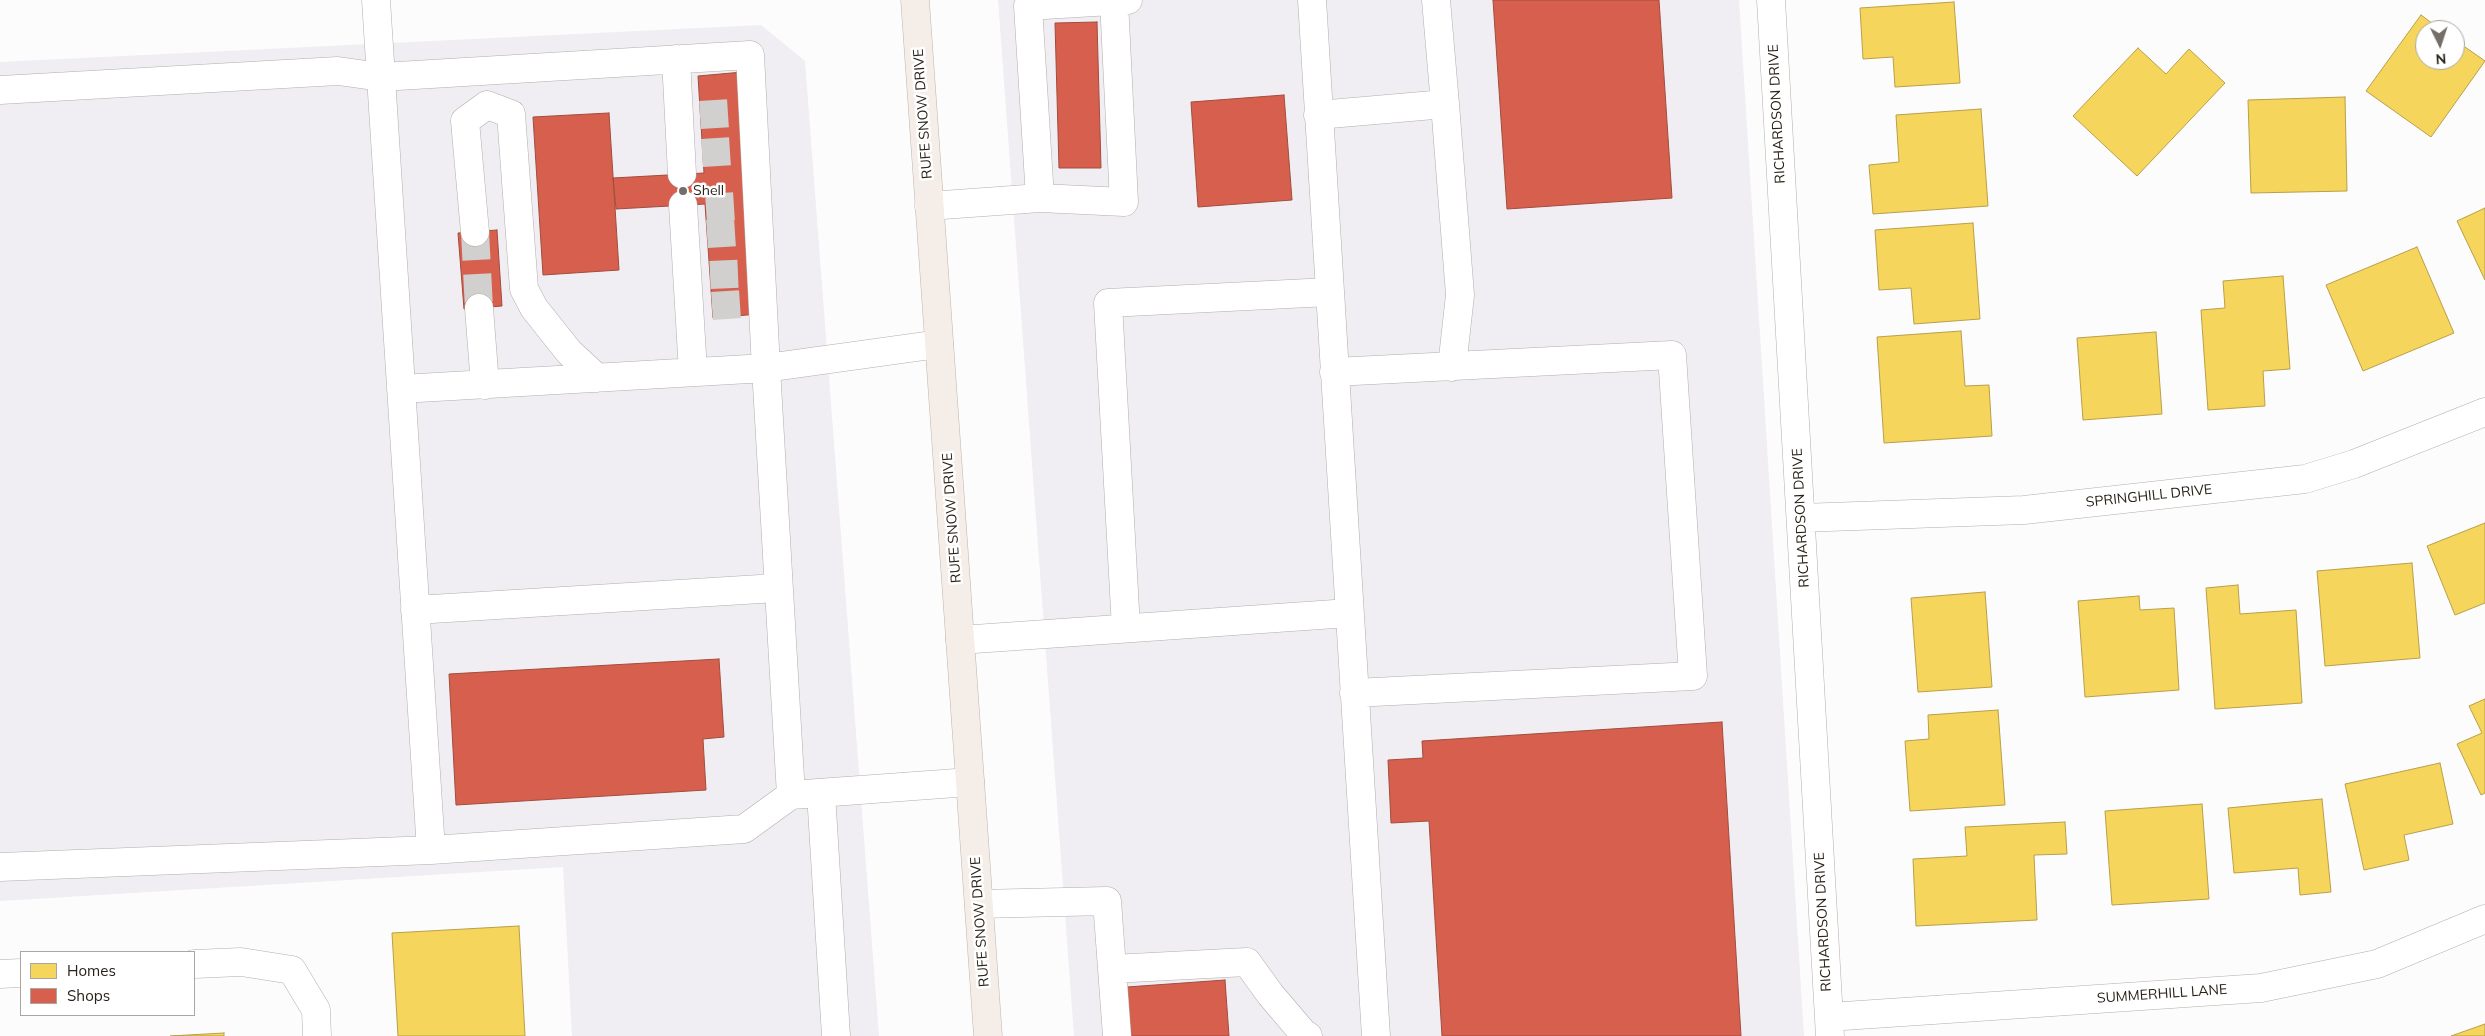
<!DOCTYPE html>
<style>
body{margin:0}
#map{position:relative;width:2485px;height:1036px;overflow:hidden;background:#fcfcfc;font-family:Mulish,sans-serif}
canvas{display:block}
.legend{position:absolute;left:20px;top:951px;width:175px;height:65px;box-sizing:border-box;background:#fff;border:1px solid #aaa7a3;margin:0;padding:6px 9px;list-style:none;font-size:15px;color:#2a2218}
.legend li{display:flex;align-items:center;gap:10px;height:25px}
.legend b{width:25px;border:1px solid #aaa7a3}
.north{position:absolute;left:2415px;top:20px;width:50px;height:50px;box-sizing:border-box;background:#fff;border:1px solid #aaa7a3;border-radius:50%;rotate:176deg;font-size:14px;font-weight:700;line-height:20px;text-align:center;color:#2a2218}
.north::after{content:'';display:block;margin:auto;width:18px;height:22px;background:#746e68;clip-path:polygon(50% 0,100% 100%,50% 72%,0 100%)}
</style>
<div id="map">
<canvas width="2485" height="1036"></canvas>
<ul class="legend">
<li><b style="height:14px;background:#f6d55c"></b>Homes</li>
<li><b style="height:14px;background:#d6604d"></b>Shops</li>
</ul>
<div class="north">N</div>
</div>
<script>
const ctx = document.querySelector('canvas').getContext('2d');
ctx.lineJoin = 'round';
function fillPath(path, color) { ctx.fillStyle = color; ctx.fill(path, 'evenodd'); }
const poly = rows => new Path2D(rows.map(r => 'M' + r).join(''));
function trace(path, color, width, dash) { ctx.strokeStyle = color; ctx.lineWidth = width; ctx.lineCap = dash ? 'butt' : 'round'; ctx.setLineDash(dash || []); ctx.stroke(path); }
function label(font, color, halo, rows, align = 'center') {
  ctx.font = font + ' Mulish,sans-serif'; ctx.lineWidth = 5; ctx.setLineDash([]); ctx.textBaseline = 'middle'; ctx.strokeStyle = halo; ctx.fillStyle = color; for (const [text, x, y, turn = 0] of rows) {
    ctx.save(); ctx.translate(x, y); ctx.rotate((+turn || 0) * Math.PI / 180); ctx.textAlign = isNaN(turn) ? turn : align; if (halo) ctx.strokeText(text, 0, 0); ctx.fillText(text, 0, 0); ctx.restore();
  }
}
const commercial = poly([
 [998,0,1739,0,1804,1036,1074,1036],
 [761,25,805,61,879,1036,572,1036,563,867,0,901,0,62]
]);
const homes = poly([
 [1954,2,1960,83,1895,87,1893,57,1863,59,1860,8,1954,2],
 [2421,15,2441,30,2425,30,2425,60,2455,60,2455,40,2485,61,2431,137,2366,91,2421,15],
 [2138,48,2166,74,2189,49,2225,83,2137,176,2073,116,2138,48],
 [2345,97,2347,191,2251,193,2248,100,2345,97],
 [1981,109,1988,206,1873,214,1869,165,1899,162,1896,115,1981,109],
 [2485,208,2485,280,2457,221,2485,208],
 [1973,223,1980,319,1914,324,1911,288,1879,290,1875,230,1973,223],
 [2417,247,2454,333,2363,371,2326,285,2417,247],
 [2283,276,2290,369,2263,371,2265,406,2208,410,2201,310,2225,308,2223,281,2283,276],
 [1961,331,1965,386,1989,385,1992,436,1884,443,1877,337,1961,331],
 [2156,332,2162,414,2083,420,2077,338,2156,332],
 [2485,523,2485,603,2455,615,2427,546,2485,523],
 [2412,563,2420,658,2325,666,2317,571,2412,563],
 [2238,585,2240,614,2296,610,2302,703,2215,709,2206,588,2238,585],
 [1985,592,1992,687,1918,692,1911,598,1985,592],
 [2139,596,2140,610,2174,608,2179,690,2085,697,2078,601,2139,596],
 [2485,699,2485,793,2481,795,2457,744,2482,733,2469,706,2485,699],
 [1998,710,2005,805,1910,811,1905,741,1929,739,1928,715,1998,710],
 [2440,763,2453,824,2404,835,2409,860,2364,870,2345,784,2440,763],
 [2322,799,2331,892,2300,895,2298,868,2234,873,2228,808,2322,799],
 [2202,804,2209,899,2112,905,2105,811,2202,804],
 [2065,822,2067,854,2034,855,2037,920,1916,926,1913,859,1967,856,1965,827,2065,822],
 [519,926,525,1036,398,1036,392,933,519,926],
 [2485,1024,2485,1036,2451,1036,2485,1024],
 [224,1033,224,1036,170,1036,224,1033]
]);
const shops = poly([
 [1493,0,1659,0,1672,198,1507,209,1493,0],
 [1097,22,1101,168,1059,168,1055,23,1097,22],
 [743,72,758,314,713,318,705,204,616,209,613,178,704,173,698,76,743,72],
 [1284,95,1292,200,1198,207,1191,102,1284,95],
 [609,113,619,270,543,275,533,117,609,113],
 [497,230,502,306,464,309,458,233,497,230],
 [719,659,724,737,703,739,706,790,456,805,449,674,719,659],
 [1722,722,1741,1036,1442,1036,1429,821,1391,823,1388,760,1423,758,1422,741,1722,722],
 [1225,980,1229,1036,1131,1036,1127,987,1225,980]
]);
const minorTunnel = poly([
 [700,115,746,112],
 [702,153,748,150],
 [706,208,752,205],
 [475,232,479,308],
 [707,234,753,231],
 [710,275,756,273],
 [712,306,757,303]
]);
const minor = poly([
 [376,0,431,850,744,829,791,795,970,782],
 [1312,0,1376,1036],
 [1771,0,1830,1036],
 [1114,1,1124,202,1040,198,1028,6,1128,0],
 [676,59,682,174],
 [0,90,338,71,381,77,750,55,766,368,401,389],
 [1445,104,1460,295,1452,367],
 [487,105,511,114,524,289,534,308,569,352,597,378],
 [1318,115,1445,104,1436,0],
 [683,205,693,372],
 [929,206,1040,198],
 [475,232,465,121,487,105],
 [479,308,485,385],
 [1334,372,1672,355,1693,676,1354,693],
 [1801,518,2024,510,2305,479,2354,464,2485,412],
 [415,610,777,588],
 [1126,628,1108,303,1329,292],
 [960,640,1349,613],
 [821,793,836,1036],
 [791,795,766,368,939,344],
 [0,867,431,850],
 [979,904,1107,901,1117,1036],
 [194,964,241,962,292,970,316,1010,317,1036],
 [1112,969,1247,962,1270,994,1304,1034,1308,1036],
 [0,974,21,973],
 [1829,1017,2261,988,2377,964,2485,919]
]);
const major = poly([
 [915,0,988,1036]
]);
const markers = [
 [683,191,5,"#746e68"]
];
const streetNames = [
 ["RUFE SNOW DRIVE",923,114,-94],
 ["RICHARDSON DRIVE",1777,114,-93],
 ["SPRINGHILL DRIVE",2149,496,-6],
 ["RUFE SNOW DRIVE",952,518,-94],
 ["RICHARDSON DRIVE",1801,518,-93],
 ["RUFE SNOW DRIVE",980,922,-94],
 ["RICHARDSON DRIVE",1823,922,-93],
 ["SUMMERHILL LANE",2162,994,-4]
];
const poiNames = [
 ["Shell",693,191]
];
fillPath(commercial, '#f0edf3');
fillPath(homes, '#f6d55c');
trace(homes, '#b99f48', 1);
fillPath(shops, '#d6604d');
trace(shops, '#a24d3d', 1);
trace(minorTunnel, '#d2d0ce', 28, [28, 14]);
trace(minor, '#b2afab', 29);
trace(major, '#c0b4ac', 29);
trace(minor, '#fff', 28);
trace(major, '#f4ede8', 28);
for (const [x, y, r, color] of markers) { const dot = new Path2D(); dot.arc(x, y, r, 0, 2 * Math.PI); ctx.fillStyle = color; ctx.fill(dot); trace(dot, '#fff', 2); }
label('14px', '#2a2218', '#fff', streetNames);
label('14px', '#2a2218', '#fff', poiNames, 'left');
</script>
